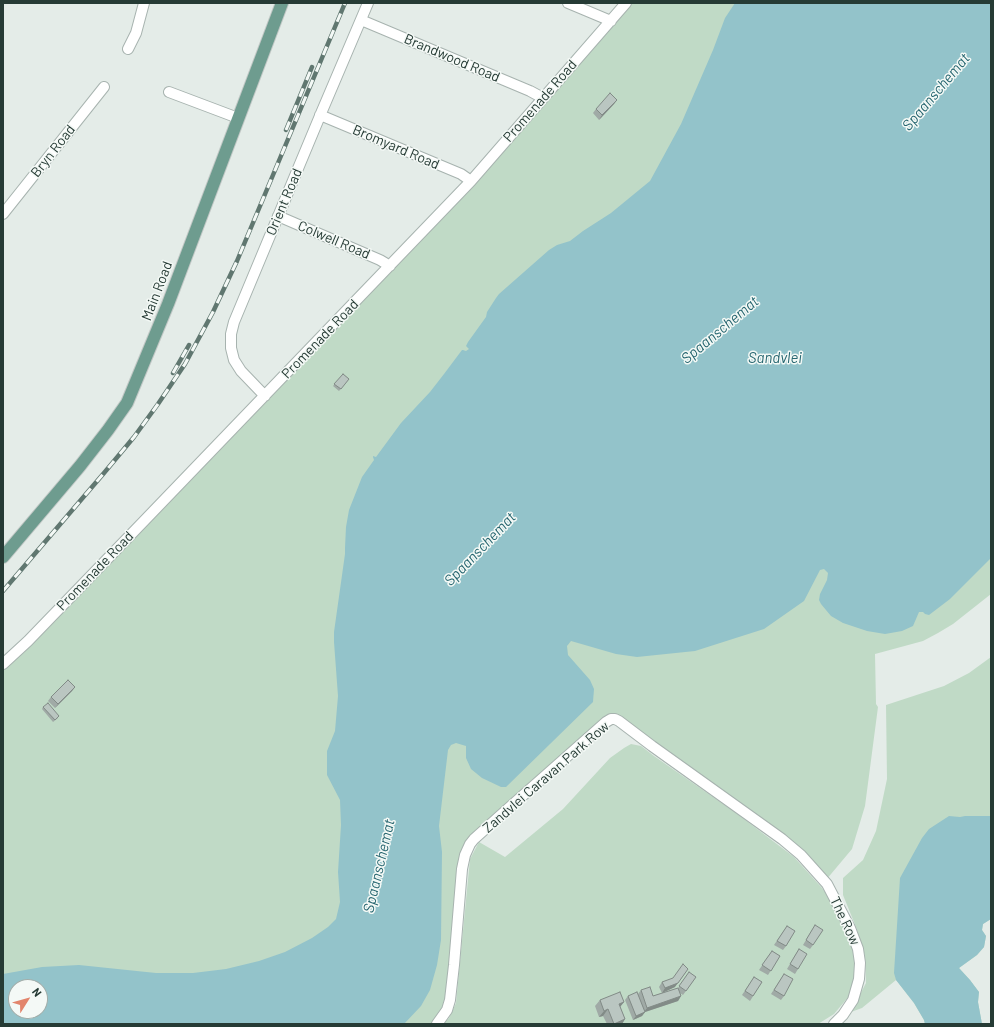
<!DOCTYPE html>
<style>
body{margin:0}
#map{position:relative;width:994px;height:1027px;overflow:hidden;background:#e4ece8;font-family:Barlow,sans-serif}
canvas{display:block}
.frame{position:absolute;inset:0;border:4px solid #263b35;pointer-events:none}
.north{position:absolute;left:8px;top:979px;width:40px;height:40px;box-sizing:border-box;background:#f4f9f6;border:1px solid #a2ada9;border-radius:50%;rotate:53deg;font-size:11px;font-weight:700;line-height:16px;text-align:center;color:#263b35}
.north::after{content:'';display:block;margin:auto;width:14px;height:18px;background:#e2856c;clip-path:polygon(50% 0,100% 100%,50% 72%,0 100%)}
</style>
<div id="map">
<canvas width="994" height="1027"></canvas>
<div class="frame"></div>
<div class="north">N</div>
</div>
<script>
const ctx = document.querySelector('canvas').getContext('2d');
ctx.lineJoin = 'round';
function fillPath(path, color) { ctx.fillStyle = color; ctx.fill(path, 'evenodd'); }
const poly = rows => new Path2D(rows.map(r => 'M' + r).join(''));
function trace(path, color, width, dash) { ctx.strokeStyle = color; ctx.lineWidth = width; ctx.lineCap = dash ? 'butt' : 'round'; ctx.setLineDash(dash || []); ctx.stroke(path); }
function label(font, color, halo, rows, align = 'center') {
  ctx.font = font + ' Barlow,sans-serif'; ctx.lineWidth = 3; ctx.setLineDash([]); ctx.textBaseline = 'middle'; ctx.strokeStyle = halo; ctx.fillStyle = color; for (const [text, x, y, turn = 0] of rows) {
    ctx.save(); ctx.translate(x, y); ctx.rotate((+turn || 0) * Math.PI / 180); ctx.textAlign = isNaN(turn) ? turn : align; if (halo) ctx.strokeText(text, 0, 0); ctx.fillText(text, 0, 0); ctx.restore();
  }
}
const green = poly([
 [626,3,991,3,991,594,953,624,938,633,923,641,875,654,876,704,878,707,865,806,852,849,826,880,619,716,465,853,450,997,436,1024,3,1024,3,664,390,266],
 [16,987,40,987,40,1011,16,1011],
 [991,657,991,919,983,924,982,930,986,936,984,947,977,955,959,968,970,980,979,992,978,1002,982,1024,925,1024,924,1020,914,1003,896,980,862,1008,851,1012,866,983,865,956,856,927,843,895,843,878,863,860,876,831,887,779,886,705,944,686,969,673],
 [631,744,641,746,654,756,736,813,794,857,822,888,843,918,855,949,858,975,850,995,834,1014,818,1024,443,1024,449,1018,456,1003,470,859,479,842,505,857,563,809,610,758,624,748]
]);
const water = poly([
 [735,3,991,3,991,558,950,599,929,615,925,614,923,612,919,612,913,626,902,631,885,634,867,631,843,623,831,616,821,604,819,600,820,594,827,580,828,573,824,569,820,570,804,601,764,629,695,651,637,657,616,654,571,641,567,646,568,655,590,680,594,689,593,702,506,787,501,787,482,778,471,769,466,758,466,746,456,743,451,745,448,750,439,826,442,852,441,940,437,965,430,990,421,1006,404,1024,3,1024,3,974,42,967,79,965,156,973,193,973,226,969,259,961,285,952,312,938,328,927,336,919,340,902,338,872,341,825,340,800,327,775,327,751,335,731,338,696,334,642,334,632,345,554,345,548,346,527,349,510,362,477,374,460,373,457,373,456,376,457,401,423,430,392,444,374,462,350,463,350,466,351,469,349,466,346,468,342,486,317,487,312,496,298,499,294,549,250,557,245,570,241,583,231,611,213,650,181,681,124,713,50,725,18],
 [16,987,40,987,40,1011,16,1011],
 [949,816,960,817,965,816,991,816,991,919,983,924,982,930,986,936,984,947,977,955,959,968,970,980,979,992,978,1002,982,1024,925,1024,924,1020,914,1003,896,980,894,973,900,878,922,838,929,829]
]);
const street = poly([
 [568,3,611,21],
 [361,20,530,91,543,98],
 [128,49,136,33,144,3],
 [169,92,238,118],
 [320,115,461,174,471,181],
 [3,214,104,87],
 [278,216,380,260,390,266],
 [265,396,241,371,234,360,231,348,231,334,234,322,322,111,368,3],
 [3,664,28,641,143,522,471,181,626,3],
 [437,1024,447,1010,450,1000,454,965,462,869,465,855,470,844,474,839,511,806,606,722,611,719,615,719,619,721,652,746,782,839,801,855,827,884,850,928,858,949,860,963,859,979,853,1000,843,1015,834,1024]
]);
const primary = poly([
 [3,557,80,466,108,430,127,403,168,304,282,3]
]);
const rail = poly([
 [286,130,312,67],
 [173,373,189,345],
 [3,591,104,473,134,437,158,404,185,364,213,312,237,261,345,3]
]);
const wall = poly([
 [617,100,614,104,599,120,593,113,596,109],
 [343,374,349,379,339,391,333,386],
 [75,687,72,691,55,708,48,701,51,697],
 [43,707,58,718,53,722,42,709],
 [815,925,813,945,810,949,803,945],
 [787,926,786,946,783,950,774,945],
 [799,949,798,969,795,974,787,969],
 [772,951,780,956,768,975,759,970],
 [689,972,696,977,683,995,680,993,681,996,678,1001,645,1012,642,1016,633,1020,625,1000,628,996,638,994,641,990,653,996,678,988],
 [784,974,784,996,781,1000,771,994],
 [754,977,762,982,750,1001,742,995],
 [662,982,675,987,662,993,659,987],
 [600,1000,624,1002,620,1007,625,1019,622,1024,607,1024,603,1016,599,1017,595,1006]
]);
const shadedWall = poly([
 [617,100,614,104,599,120,602,115],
 [75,687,72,691,55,708,58,704],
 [688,969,675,987,662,993,665,988],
 [681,996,678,1001,645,1012,642,1016,633,1020,636,1016,644,1012,647,1008],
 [624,1002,619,1008,619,1004],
 [608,1009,603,1016,599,1017,604,1011],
 [625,1019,622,1024,613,1024]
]);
const building = poly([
 [610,93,617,100,602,115,596,109,610,93],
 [343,374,349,379,341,389,334,384,343,374],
 [68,680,75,687,58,704,51,697,68,680],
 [48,703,59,716,55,720,43,707,48,703],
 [815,925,823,930,813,945,806,940,815,925],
 [787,926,795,931,786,946,777,941,787,926],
 [799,949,807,954,798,969,790,964,799,949],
 [772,951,780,956,771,971,762,965,772,951],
 [683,964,688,969,678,983,665,988,662,982,673,978,683,964],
 [689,972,696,977,686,991,679,986,689,972],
 [784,974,793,979,784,996,774,990,784,974],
 [754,977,762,982,753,996,745,991,754,977],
 [650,987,653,996,678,988,681,996,647,1008,641,990,650,987],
 [620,992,624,1002,619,1004,625,1019,614,1024,608,1009,604,1011,600,1000,620,992],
 [637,992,645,1012,636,1016,628,996,637,992]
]);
const streetNames = [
 ["Brandwood Road",452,58,23],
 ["Promenade Road",540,101,-49],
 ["Bromyard Road",396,147,23],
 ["Bryn Road",53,151,-52],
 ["Orient Road",284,202,-67],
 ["Colwell Road",334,240,23],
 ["Main Road",157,291,-69],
 ["Promenade Road",320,339,-46],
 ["Promenade Road",95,571,-46],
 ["Zandvlei Caravan Park Row",546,777,-41],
 ["The Row",845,921,65]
];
const waterNames = [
 ["Spaanschemat",936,92,-50],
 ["Spaanschemat",720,330,-40],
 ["Sandvlei",775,358],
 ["Spaanschemat",480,549,-46],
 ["Spaanschemat",379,866,-77]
];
fillPath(green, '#c0dac6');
fillPath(water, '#93c3ca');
trace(street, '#a7b3af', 12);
trace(primary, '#c2c8c6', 14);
trace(street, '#fff', 10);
trace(primary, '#6e9c8f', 12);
trace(rail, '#607770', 4.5);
trace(rail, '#f4f9f6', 3, [9]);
fillPath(wall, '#a0aaa6');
fillPath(shadedWall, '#828b87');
fillPath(building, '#bac6c1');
trace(building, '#828b87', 1);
label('14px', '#263b35', '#f4f9f6', streetNames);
label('italic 15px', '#266670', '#f4f9f6', waterNames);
</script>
